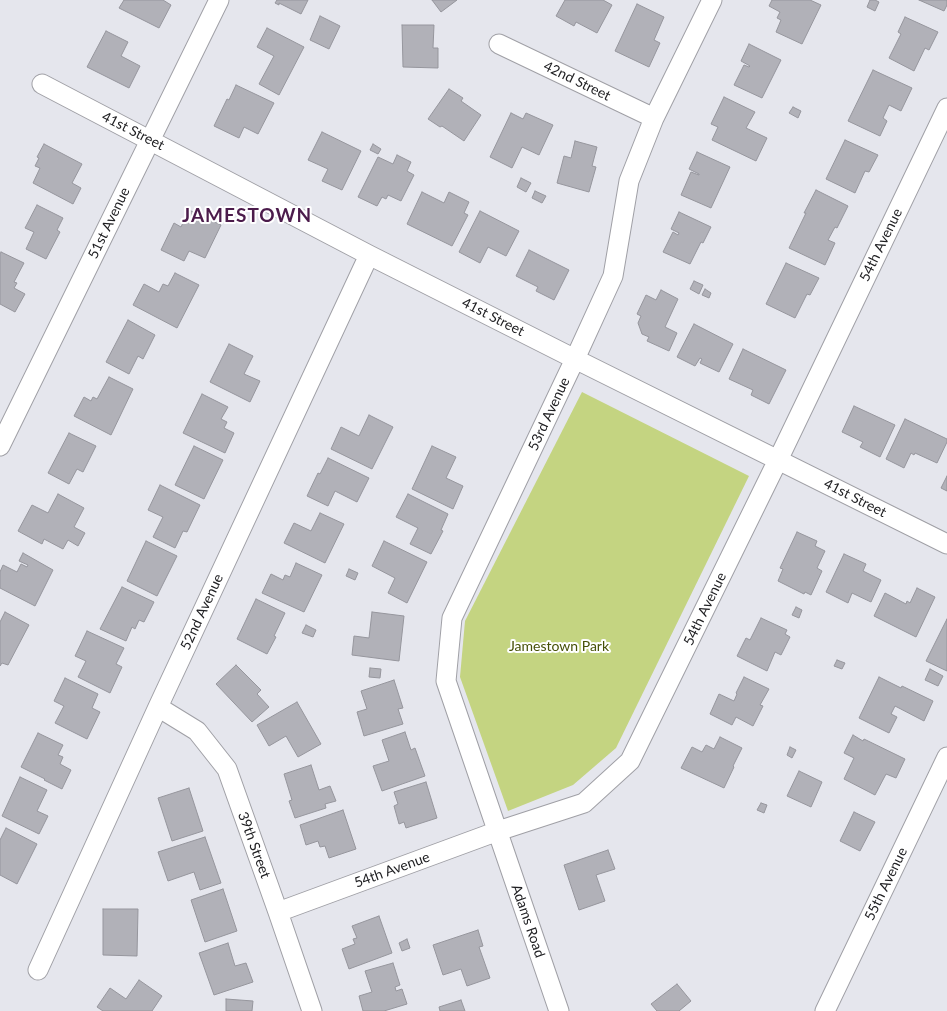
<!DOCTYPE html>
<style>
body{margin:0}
canvas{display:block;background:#e5e6ed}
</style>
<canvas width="947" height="1011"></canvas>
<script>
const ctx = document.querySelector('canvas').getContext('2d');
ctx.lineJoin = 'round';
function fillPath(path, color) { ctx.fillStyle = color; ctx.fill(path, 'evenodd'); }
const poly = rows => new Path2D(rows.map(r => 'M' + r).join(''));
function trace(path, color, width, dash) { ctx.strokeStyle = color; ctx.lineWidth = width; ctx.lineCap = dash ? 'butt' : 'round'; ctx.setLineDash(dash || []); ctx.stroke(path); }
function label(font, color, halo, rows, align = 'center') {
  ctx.font = font + ' Lato,sans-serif'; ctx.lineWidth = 4; ctx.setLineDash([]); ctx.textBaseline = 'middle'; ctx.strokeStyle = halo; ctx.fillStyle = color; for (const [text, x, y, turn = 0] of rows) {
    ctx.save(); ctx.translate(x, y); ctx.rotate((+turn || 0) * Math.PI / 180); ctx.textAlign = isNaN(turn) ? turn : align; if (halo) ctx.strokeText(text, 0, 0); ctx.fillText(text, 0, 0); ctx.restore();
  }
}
const green = poly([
 [582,392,749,476,616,748,573,785,508,811,460,677,465,621]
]);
const building = poly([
 [124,0,163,0,171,5,159,28,119,8,124,0],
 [277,0,308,0,301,14,279,3,279,5,275,3,277,0],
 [432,0,457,0,441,12,432,0],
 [565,0,603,0,612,5,597,33,576,22,574,26,556,16,565,0],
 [772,0,810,0,821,5,802,44,776,32,781,20,777,18,780,12,769,6,772,0],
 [870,0,875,0,879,2,875,11,867,7,870,0],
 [919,0,947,0,947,5,944,11,919,0],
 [637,4,664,17,654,40,660,43,649,67,615,51,637,4],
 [320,16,340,26,329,49,310,40,320,16],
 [905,17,938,32,929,50,925,48,914,71,889,58,901,34,898,32,905,17],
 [402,25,434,25,433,48,438,48,438,68,403,67,402,25],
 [267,28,304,47,279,95,259,84,274,56,257,47,267,28],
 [106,31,128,42,121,56,140,66,129,88,87,67,106,31],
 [749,44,781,60,762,98,734,85,744,65,749,67,750,66,741,61,749,44],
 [873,70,912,88,901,111,889,105,883,118,887,121,880,136,848,121,873,70],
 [236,85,274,103,258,134,244,127,239,138,214,126,227,99,229,100,236,85],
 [449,89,463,98,461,101,481,115,464,141,442,126,440,127,428,119,449,89],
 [724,97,755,112,746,128,767,138,756,161,712,140,718,127,711,124,724,97],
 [793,107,801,111,798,118,789,113,793,107],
 [511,113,523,119,526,113,553,125,539,155,522,147,512,168,490,157,511,113],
 [322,132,361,151,342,190,322,181,328,169,308,160,322,132],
 [845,140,878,155,869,172,865,171,855,193,826,179,845,140],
 [575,141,597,147,592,166,596,167,589,192,557,183,564,156,571,158,575,141],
 [44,144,82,164,72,183,81,188,73,204,33,183,40,168,35,166,39,158,37,157,44,144],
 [373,144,381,149,378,154,370,150,373,144],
 [697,152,730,167,711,208,681,195,691,172,699,175,699,174,689,169,697,152],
 [397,155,411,162,407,171,414,175,401,201,388,195,386,199,382,197,377,206,358,197,378,157,393,164,397,155],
 [521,178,531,183,526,192,517,187,521,178],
 [816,190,848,206,837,228,835,227,828,240,835,243,825,265,789,248,806,213,804,213,816,190],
 [535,191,546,196,542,203,532,198,535,191],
 [422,192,444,203,449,192,469,202,464,213,468,215,452,246,407,224,422,192],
 [37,205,63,218,57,230,60,232,46,259,26,249,34,232,25,228,37,205],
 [189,210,221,225,205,258,189,251,184,261,161,250,174,223,181,227,189,210],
 [480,211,519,231,506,256,488,247,480,263,459,252,480,211],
 [679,212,711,227,703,243,701,242,690,264,663,252,673,232,678,235,679,233,671,229,679,212],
 [529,250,569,270,554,300,536,291,538,287,516,276,529,250],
 [1,252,24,263,14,282,17,283,14,288,25,294,15,312,0,304,0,254,1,252],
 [786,263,819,278,810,295,807,294,795,318,766,304,786,263],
 [175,273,199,285,177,328,133,305,144,284,159,292,163,284,168,286,175,273],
 [694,281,703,285,699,294,690,289,694,281],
 [705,289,711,293,709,298,702,295,705,289],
 [661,290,678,299,665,327,677,333,669,351,647,341,649,337,642,334,638,323,641,316,637,314,646,295,656,300,661,290],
 [128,320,155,335,143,359,138,356,129,374,106,362,128,320],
 [694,324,733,344,719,372,700,363,702,359,700,358,695,366,677,357,694,324],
 [229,344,253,356,244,374,260,381,250,402,210,382,229,344],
 [743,349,786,370,769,404,751,395,753,390,729,379,743,349],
 [109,377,133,389,111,435,74,416,84,397,91,401,93,397,97,399,109,377],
 [202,394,228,407,221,419,227,422,224,428,234,433,225,453,183,433,202,394],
 [854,406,895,425,880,457,860,447,863,442,842,432,854,406],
 [369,415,393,427,372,469,331,449,341,427,359,436,369,415],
 [905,419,947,439,947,442,937,463,915,453,914,455,911,453,904,468,886,459,905,419],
 [69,433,96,446,83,472,77,469,69,484,48,473,69,433],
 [194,446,223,460,204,499,175,485,194,446],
 [432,446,456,457,446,478,463,486,453,509,412,489,432,446],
 [328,458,369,478,357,502,335,491,328,506,307,496,318,473,320,474,328,458],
 [947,476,947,491,941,488,947,476],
 [160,485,200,505,187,532,183,531,175,548,153,537,163,517,148,510,160,485],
 [58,494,84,508,74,527,85,533,78,546,68,540,63,549,44,539,42,544,18,531,32,505,48,513,58,494],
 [408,494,448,514,441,530,443,531,431,554,410,544,418,528,396,517,408,494],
 [320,513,344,524,325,563,284,543,294,523,311,531,320,513],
 [797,532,817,541,815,546,825,551,817,568,822,571,811,595,805,592,804,594,778,581,783,569,780,568,797,532],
 [146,541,177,556,157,596,127,581,146,541],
 [384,541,427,562,407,603,388,593,395,578,372,566,384,541],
 [23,553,53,570,35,606,0,588,0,572,3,565,17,572,21,564,27,567,28,565,19,561,23,553],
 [844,554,866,564,863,571,881,580,871,602,852,593,848,603,826,592,844,554],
 [296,563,322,575,304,612,262,593,271,574,283,580,285,575,290,577,296,563],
 [349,569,358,573,355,580,346,576,349,569],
 [122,587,154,602,144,622,139,620,135,629,132,627,126,641,100,629,122,587],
 [917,588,935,597,916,637,874,616,885,593,906,604,907,601,910,603,917,588],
 [256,599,285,613,274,636,276,637,267,654,237,639,256,599],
 [796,607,802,610,799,618,792,615,796,607],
 [5,612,29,625,8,665,2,663,0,666,0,622,5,612],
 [372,612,404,616,399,661,352,655,354,636,369,638,372,612],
 [761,618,787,630,785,634,790,637,781,655,775,652,767,671,737,656,746,638,750,640,761,618],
 [947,619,947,671,926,661,947,619],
 [306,625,316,630,313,637,302,633,306,625],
 [87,631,124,648,116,664,122,667,110,693,78,677,86,661,75,656,87,631],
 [837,660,845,663,842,669,834,666,837,660],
 [236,665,261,690,257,694,269,707,252,722,216,684,236,665],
 [370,668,381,669,380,678,369,677,370,668],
 [930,669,943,676,938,686,925,680,930,669],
 [744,677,769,689,760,705,763,706,753,726,736,717,732,725,710,714,719,694,734,701,737,694,736,693,744,677],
 [879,677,901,688,902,686,933,701,924,721,895,706,891,714,897,717,889,733,859,718,879,677],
 [65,678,98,694,92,708,100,712,87,739,55,723,64,706,54,701,65,678],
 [394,680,403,708,398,709,403,724,364,736,357,712,367,709,361,691,394,680],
 [297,702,321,744,298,757,286,736,269,746,257,725,297,702],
 [405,732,411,750,415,748,425,776,382,791,373,766,389,761,382,740,405,732],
 [38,733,63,745,58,755,63,757,60,764,71,770,62,789,44,780,45,779,21,767,38,733],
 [853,735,863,741,864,739,905,759,896,778,886,774,875,795,844,779,854,758,844,753,853,735],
 [720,737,742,748,733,766,734,767,724,788,681,768,692,747,702,752,706,745,714,749,720,737],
 [790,747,796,750,792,758,787,755,790,747],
 [311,765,319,790,330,786,336,801,325,804,326,808,295,818,289,801,292,800,284,774,311,765],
 [799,771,822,782,811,807,787,796,799,771],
 [20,777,47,790,37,811,48,816,39,834,2,816,20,777],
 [426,782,437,818,406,828,404,822,399,824,394,806,398,804,394,792,426,782],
 [189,788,203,831,172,841,158,798,189,788],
 [761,803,767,805,764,813,757,810,761,803],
 [343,810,356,849,329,858,325,846,320,847,318,841,306,845,300,825,343,810],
 [854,812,875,822,860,851,840,841,854,812],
 [6,828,37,844,17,884,0,875,0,840,6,828],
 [205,837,221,883,200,890,194,872,168,881,158,852,205,837],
 [608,850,615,869,596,875,605,901,579,910,564,865,608,850],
 [223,889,237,931,205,942,191,900,223,889],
 [103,909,138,909,137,956,103,955,103,909],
 [379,916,392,953,349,969,342,949,355,944,353,939,357,938,352,926,379,916],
 [478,930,483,946,479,947,490,978,467,986,461,969,443,975,433,945,478,930],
 [407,939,410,948,402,951,399,943,407,939],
 [228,943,235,966,246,963,253,982,214,995,199,953,228,943],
 [393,963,400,985,395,987,396,991,402,989,407,1004,384,1011,363,1011,359,996,372,992,365,971,393,963],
 [139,980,162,996,152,1011,103,1011,97,1007,110,988,126,999,139,980],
 [677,984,691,1001,679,1011,657,1011,651,1004,677,984],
 [226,999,253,1001,252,1011,226,1011,226,999],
 [461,1000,465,1011,440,1011,439,1007,461,1000]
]);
const minor = poly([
 [499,44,654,118],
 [42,84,369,255,575,359,947,544],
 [0,446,219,0],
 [158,707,197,731,227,769,278,912,312,1011],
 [278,912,498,831,584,803,630,761,778,460,947,108],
 [38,970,158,707,369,255],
 [559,1011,446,681,452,618,575,359,613,276,629,181,654,118,712,0],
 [825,1011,947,757]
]);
const streetNames = [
 ["42nd Street",577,81,26],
 ["41st Street",133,131,27],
 ["51st Avenue",109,223,-64],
 ["54th Avenue",881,245,-64],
 ["41st Street",493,317,27],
 ["53rd Avenue",549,414,-65],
 ["41st Street",855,498,27],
 ["54th Avenue",705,609,-64],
 ["52nd Avenue",202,612,-65],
 ["39th Street",254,845,70],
 ["54th Avenue",392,870,-20],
 ["55th Avenue",886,884,-64],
 ["Adams Road",528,921,71]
];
const parkNames = [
 ["Jamestown Park",559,646]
];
const districtNames = [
 ["JAMESTOWN",247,216]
];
fillPath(green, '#c4d481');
fillPath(building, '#b1b1b8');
trace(building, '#96969d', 1);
trace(minor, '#a0a0a6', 21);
trace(minor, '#fff', 19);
label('14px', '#202023', '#fff', streetNames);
label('14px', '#475108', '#fff', parkNames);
ctx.letterSpacing = '1px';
label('bold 19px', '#4b1b4b', '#fff', districtNames);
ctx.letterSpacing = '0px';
</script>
